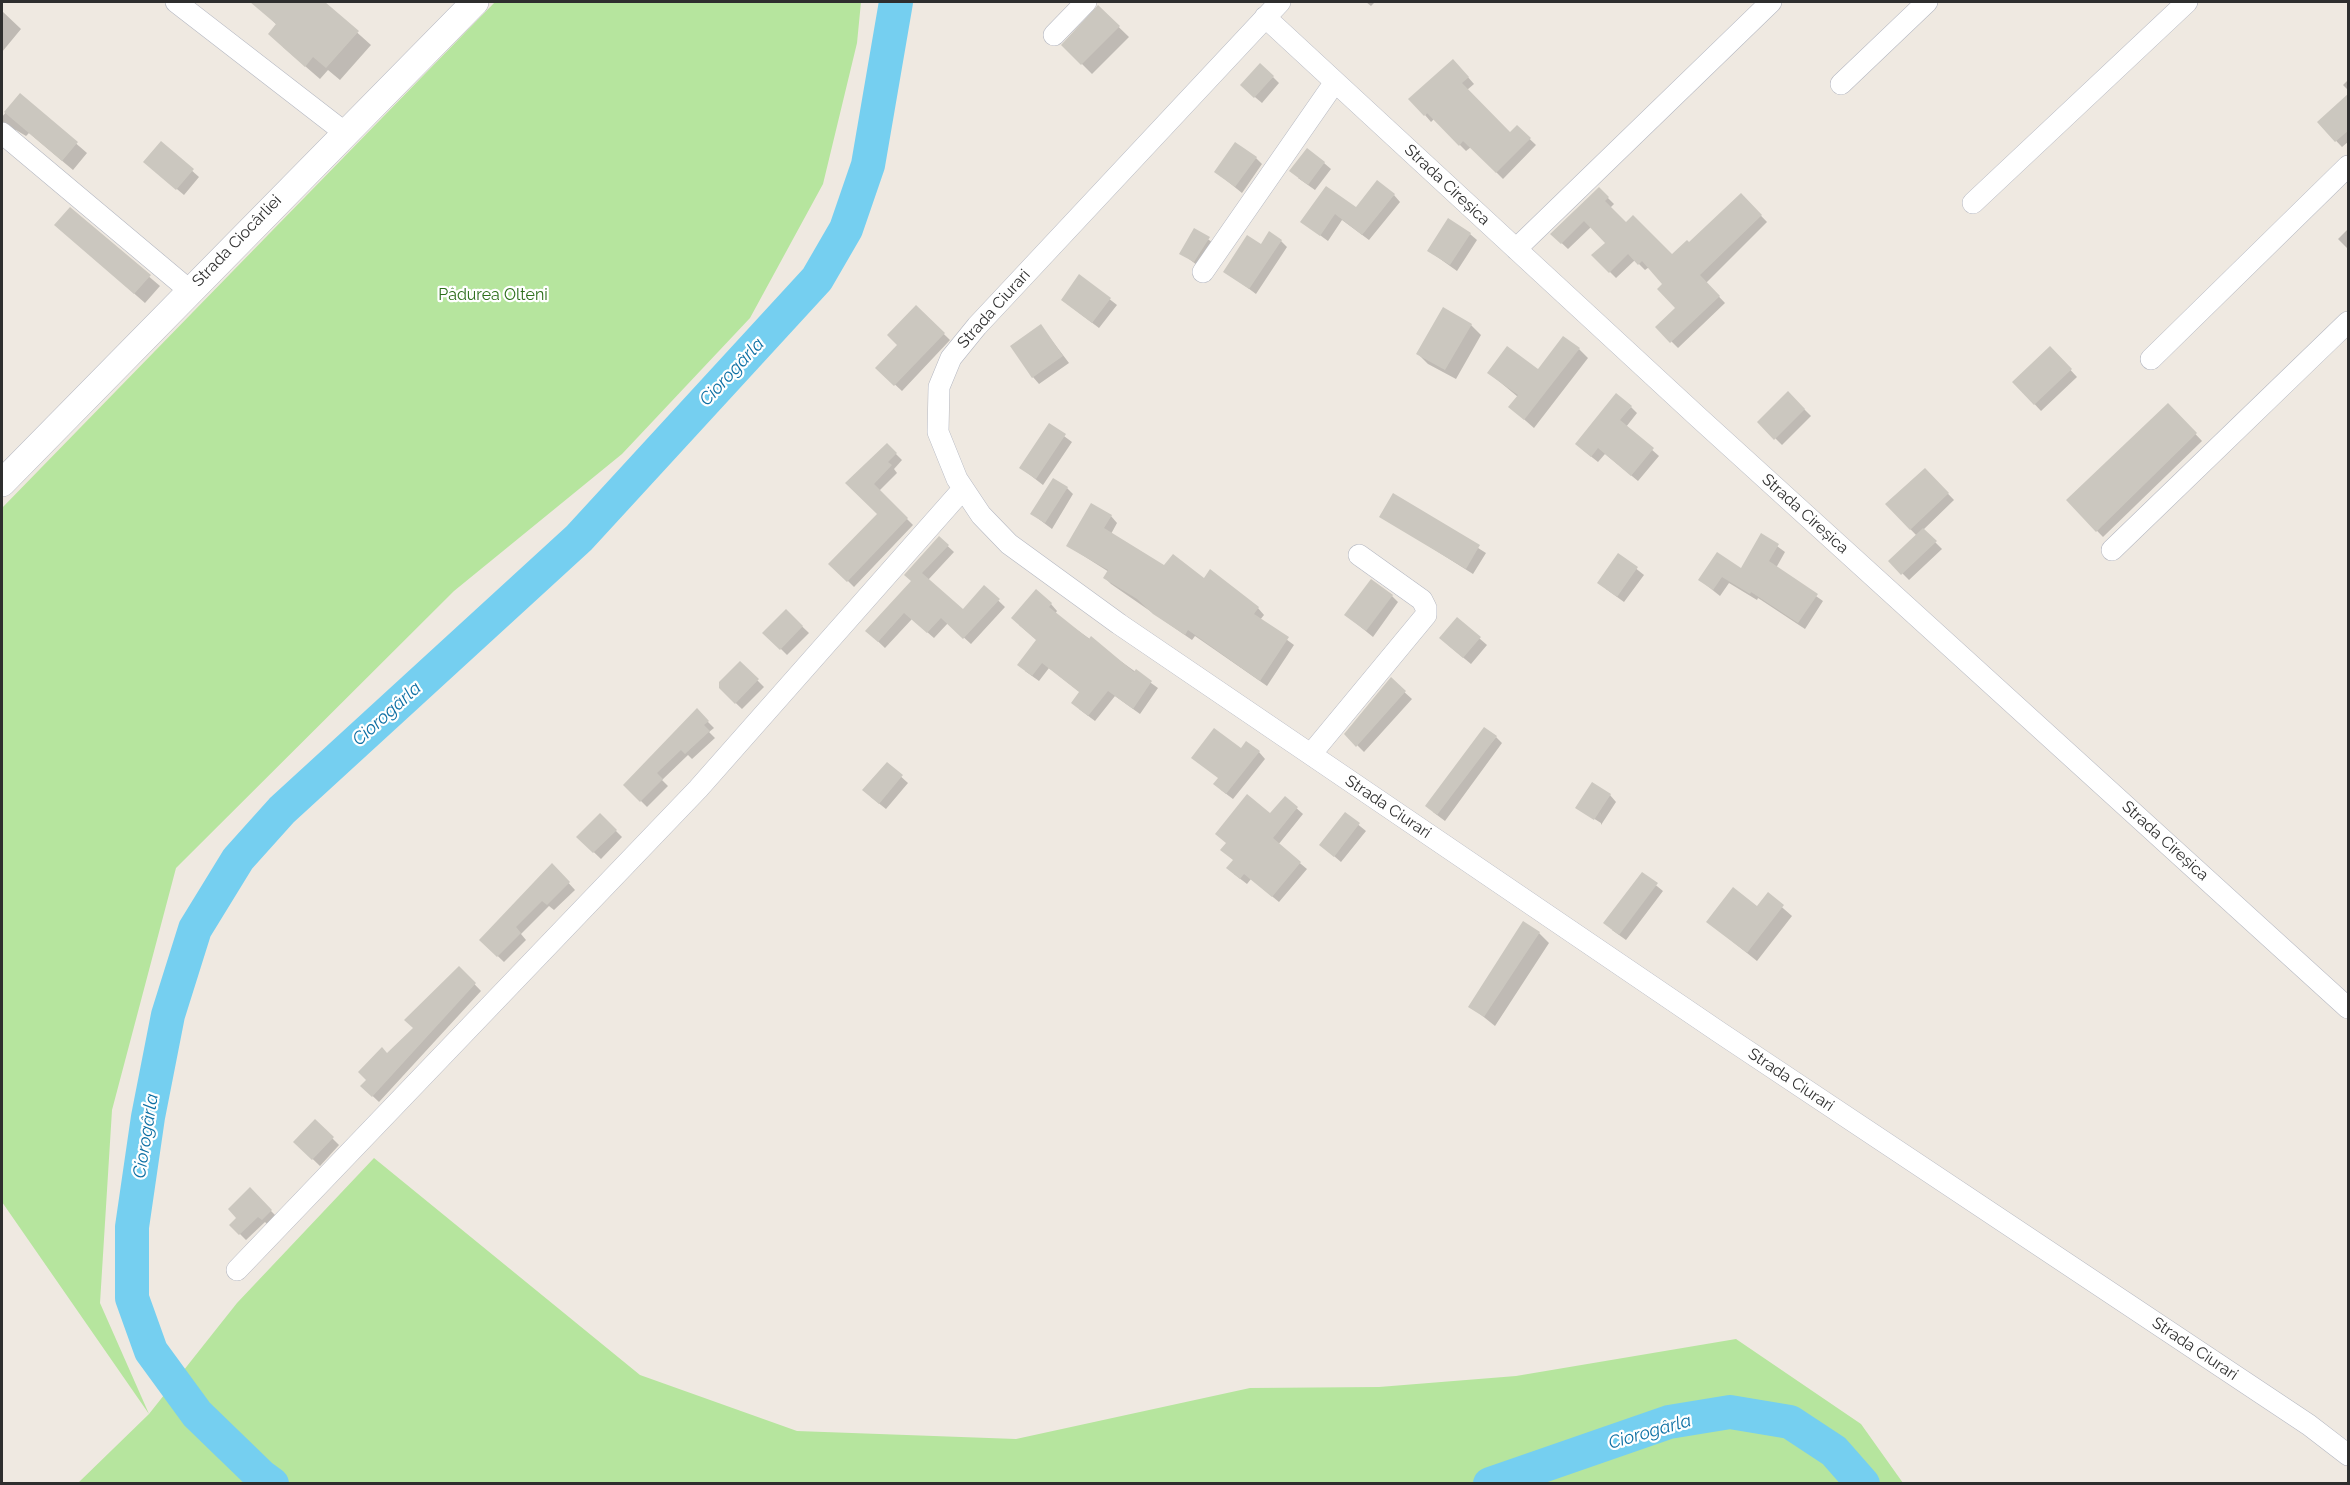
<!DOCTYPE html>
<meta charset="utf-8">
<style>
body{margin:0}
#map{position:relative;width:2350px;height:1485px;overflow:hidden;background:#efe9e1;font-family:Raleway,sans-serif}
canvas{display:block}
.frame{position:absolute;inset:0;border:3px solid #2e2e2e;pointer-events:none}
</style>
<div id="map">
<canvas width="2350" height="1485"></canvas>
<div class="frame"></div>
</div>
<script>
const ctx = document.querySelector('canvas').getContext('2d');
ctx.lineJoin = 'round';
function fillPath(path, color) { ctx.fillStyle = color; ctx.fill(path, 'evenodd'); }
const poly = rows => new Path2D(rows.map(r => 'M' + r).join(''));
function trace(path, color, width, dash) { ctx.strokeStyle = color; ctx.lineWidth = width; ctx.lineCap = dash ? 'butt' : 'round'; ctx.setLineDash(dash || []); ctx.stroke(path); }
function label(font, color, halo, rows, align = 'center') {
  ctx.font = font + ' Raleway,sans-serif'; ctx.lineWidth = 4.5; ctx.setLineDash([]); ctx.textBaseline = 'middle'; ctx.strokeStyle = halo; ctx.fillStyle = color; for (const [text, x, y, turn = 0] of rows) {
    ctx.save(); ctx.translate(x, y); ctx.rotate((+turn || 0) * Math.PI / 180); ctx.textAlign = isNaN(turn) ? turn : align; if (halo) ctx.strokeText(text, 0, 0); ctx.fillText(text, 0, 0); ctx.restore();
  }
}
const green = poly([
 [495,2,861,2,857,43,823,184,750,318,622,454,454,591,176,868,112,1110,100,1303,149,1414,237,1303,374,1158,640,1375,797,1431,1016,1439,1250,1388,1379,1387,1516,1376,1736,1339,1861,1424,1903,1483,78,1483,149,1414,2,1202,2,508]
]);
const shadow = poly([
 [260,2,323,2,371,45,340,80,328,70,320,79,283,47,277,25,257,6],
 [1366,2,1375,2,1371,6],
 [1098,7,1129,37,1092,74,1063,45],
 [2,11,21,29,2,52],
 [1460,68,1474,84,1467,90,1510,134,1517,127,1536,145,1503,179,1471,147,1466,151,1434,119,1431,122,1425,115],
 [1273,77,1279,83,1262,103,1249,92],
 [2348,80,2348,90,2343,85],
 [20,95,87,153,73,170,29,133,26,136,16,130,6,133,2,128,2,117],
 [2348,95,2348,142,2342,147,2319,123],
 [161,143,199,177,184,195,152,168],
 [1256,158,1262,164,1242,193,1216,172],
 [1324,163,1331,169,1315,190,1298,178],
 [1326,188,1356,209,1394,195,1400,202,1369,240,1342,220,1328,241,1302,222],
 [1599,189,1614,204,1610,208,1626,224,1672,256,1690,244,1741,195,1767,222,1706,283,1725,303,1678,348,1657,327,1677,308,1664,284,1649,267,1645,270,1635,260,1616,278,1594,256,1607,243,1591,227,1568,249,1552,234],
 [70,209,160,286,145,303,56,225],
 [2348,229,2348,249,2338,239],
 [1195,230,1216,245,1201,268,1181,253],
 [1470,234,1477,240,1457,271,1429,251],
 [1281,241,1287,247,1256,294,1225,271,1261,246],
 [1080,276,1117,305,1099,328,1062,300],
 [916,307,950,340,902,391,877,368,899,345],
 [1471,325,1481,335,1456,379,1428,364,1418,354],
 [1041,326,1069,363,1039,384,1033,377],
 [2050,348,2077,377,2041,411,2014,382],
 [1579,349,1588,358,1534,428,1510,407,1518,397,1489,373,1538,371],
 [1788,393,1811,416,1782,445,1759,422],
 [2168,405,2202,441,2103,537,2068,501],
 [1631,407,1637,413,1626,427,1659,456,1638,481,1605,454,1598,462,1583,450],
 [1049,425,1072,442,1043,485,1021,468],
 [887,445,902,460,894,469,897,473,879,491,913,525,854,587,831,564,879,514,848,483],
 [1925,470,1954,500,1923,530,1942,549,1909,580,1890,561,1917,536,1887,505],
 [1067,488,1073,494,1052,529,1032,514],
 [1394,495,1486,553,1473,574,1381,516],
 [1111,516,1117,523,1111,534,1164,567,1204,580,1258,608,1264,615,1260,620,1294,645,1267,686,1195,636,1192,640,1111,584,1105,578,1109,572,1068,546],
 [1762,535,1785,552,1776,568,1823,601,1805,629,1758,598,1757,600,1729,583,1720,596,1700,580,1741,570],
 [939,538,954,552,928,580,963,611,984,587,1005,607,971,644,948,623,934,638,912,619,885,648,867,631,913,581],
 [1619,555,1644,575,1624,602,1606,589],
 [1392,596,1398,602,1373,637,1346,615],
 [1051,604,1057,611,1055,614,1158,688,1140,714,1115,696,1095,721,1079,709,1081,693,1049,668,1039,681,1025,671,1038,641,1019,625],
 [786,611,809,633,787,655,765,633],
 [1457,619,1487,645,1471,664,1448,645],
 [740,663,764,687,742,709,720,688],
 [1391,680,1412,699,1364,752,1346,734],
 [697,711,714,728,709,732,715,738,692,759,688,755,662,780,668,786,647,807,625,785],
 [1496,737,1502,743,1445,821,1433,812],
 [1241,750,1259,752,1265,759,1233,799,1221,790,1219,779],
 [887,764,908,783,886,809,871,797],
 [1610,795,1616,802,1601,825,1601,823,1577,808],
 [1285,798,1303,814,1278,845,1307,869,1279,902,1251,879,1247,884,1234,874,1271,816],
 [1345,814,1366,831,1341,862,1321,845],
 [600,815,622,837,601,859,578,837],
 [552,865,575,890,554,910,549,906,521,934,526,940,504,962,481,940],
 [1642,874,1663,891,1626,940,1612,930],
 [1768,895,1792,916,1757,961,1708,922,1758,908],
 [1539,933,1549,943,1495,1026,1470,1006],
 [459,968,481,991,379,1102,362,1086,415,1028],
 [315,1121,339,1145,320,1166,295,1142],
 [250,1190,277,1217,268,1225,265,1222,246,1240,231,1225,238,1218]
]);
const river = poly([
 [272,1484,261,1476,197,1414,151,1351,132,1298,132,1227,148,1117,168,1015,195,929,238,859,282,810,579,538,817,279,846,229,868,165,896,2],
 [1490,1484,1669,1422,1730,1412,1790,1422,1834,1451,1863,1484]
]);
const building = poly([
 [250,2,325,2,359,31,326,68,313,57,305,67,268,34,276,24],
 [1098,5,1120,26,1081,65,1061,45],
 [1453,59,1469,77,1462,83,1510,132,1517,125,1531,138,1496,173,1463,141,1459,146,1427,113,1424,116,1408,99],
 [1260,63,1274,76,1254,98,1240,85],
 [20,93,78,142,62,161,4,112],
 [2349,93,2349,130,2335,142,2317,122],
 [161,141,194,169,176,190,143,162],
 [1235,142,1257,157,1235,187,1214,172],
 [1307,148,1325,162,1308,185,1289,171],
 [1377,180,1395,194,1362,235,1335,214,1320,236,1300,222,1326,186,1356,207],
 [1599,187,1609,197,1605,201,1626,222,1633,215,1672,254,1687,240,1689,242,1741,193,1762,215,1700,275,1720,296,1670,343,1655,327,1675,308,1657,289,1662,284,1642,261,1638,265,1628,254,1609,273,1591,255,1605,243,1584,221,1561,244,1550,234],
 [70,207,151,275,134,294,54,225],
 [1448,218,1471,233,1450,265,1427,251],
 [1194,228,1210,237,1194,262,1179,254],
 [1269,231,1282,240,1249,289,1223,272,1247,235,1261,244],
 [1079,274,1111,298,1092,323,1061,300],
 [916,305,945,333,894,386,875,368,897,345,887,335],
 [1443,307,1472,324,1445,370,1416,354],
 [1041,324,1063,356,1032,378,1010,346],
 [1563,336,1580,348,1524,420,1508,407,1518,395,1487,373,1507,346,1538,369],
 [2050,346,2072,369,2034,405,2012,382],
 [1788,391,1805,409,1774,440,1757,422],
 [1616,393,1632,406,1620,420,1654,448,1631,476,1598,448,1591,457,1575,444],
 [2168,403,2197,433,2096,532,2066,500],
 [1049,423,1066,434,1036,479,1019,468],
 [887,443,897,453,888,462,892,465,874,484,908,518,847,582,828,564,877,514,845,483],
 [1925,468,1949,493,1910,530,1885,504],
 [1053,478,1068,487,1045,523,1030,514],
 [1393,493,1480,545,1466,569,1379,517],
 [1091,503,1112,515,1104,528,1164,565,1173,554,1204,578,1210,569,1259,607,1254,614,1289,637,1260,681,1188,630,1185,635,1153,614,1137,599,1103,578,1108,570,1066,546],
 [1923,528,1937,541,1901,575,1888,561],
 [1761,533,1779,544,1769,561,1818,594,1798,623,1751,592,1750,594,1722,577,1713,590,1698,580,1717,552,1741,568],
 [939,536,949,545,922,573,963,609,984,585,1000,599,963,639,941,618,927,633,904,613,878,642,865,631,911,581,904,575],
 [1618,553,1638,567,1617,597,1597,583],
 [1371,579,1393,595,1366,631,1344,615],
 [1036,589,1052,603,1049,607,1089,639,1091,636,1134,672,1136,669,1152,681,1133,709,1108,691,1088,716,1071,703,1079,692,1042,663,1032,676,1017,665,1036,640,1011,618],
 [786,609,803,626,780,650,762,633],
 [1457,617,1481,637,1463,658,1439,638],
 [740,661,759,679,735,704,719,688,719,682],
 [1391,677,1406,691,1356,747,1344,734],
 [697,708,709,721,704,725,710,731,685,754,681,750,657,773,663,779,640,802,623,785],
 [1484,727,1497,736,1437,815,1425,806],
 [1214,728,1241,748,1246,741,1260,751,1226,794,1213,784,1218,778,1191,758],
 [887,762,903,775,879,804,862,790],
 [1592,782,1611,794,1594,820,1575,808],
 [1247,794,1270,813,1285,796,1298,807,1273,838,1301,862,1272,897,1244,874,1240,879,1226,868,1233,860,1220,850,1226,843,1215,834],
 [1345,812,1360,823,1334,857,1319,845],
 [600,813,617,830,593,853,576,837],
 [552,863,570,882,547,905,542,901,516,927,521,933,497,957,479,940],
 [1642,872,1658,883,1619,935,1603,923],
 [1733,887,1757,906,1768,892,1784,905,1747,953,1706,922],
 [1523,921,1540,932,1484,1017,1468,1007],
 [459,966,476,983,372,1097,360,1086,366,1080,358,1072,382,1047,387,1053,413,1028,404,1020],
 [315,1119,334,1137,312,1160,293,1142],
 [250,1187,272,1210,262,1220,258,1217,239,1235,229,1225,236,1218,228,1209]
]);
const minor = poly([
 [176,2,344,132],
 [1280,2,977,326,951,358,939,387,938,432,957,479,981,515,1009,544,1119,624,1719,1032,2309,1425,2348,1455],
 [1265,17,1698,417,2348,1008],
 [1054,35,1086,2],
 [1841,84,1927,2],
 [2,133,189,290],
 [1973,203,2187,2],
 [1516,249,1771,2],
 [1203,272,1335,82],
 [2151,359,2348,166],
 [2112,550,2348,322],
 [1311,754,1426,615,1426,608,1422,600,1359,555],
 [237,1270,698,789,963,489]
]);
const tertiary = poly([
 [2,483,475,2]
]);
const streetNames = [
 ["Strada Cireșica",1447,185,43],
 ["Strada Ciocârliei",237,241,-46],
 ["Strada Ciurari",994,309,-48],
 ["Strada Cireșica",1805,514,42],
 ["Strada Ciurari",1388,807,34],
 ["Strada Cireșica",2165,841,42],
 ["Strada Ciurari",1791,1080,34],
 ["Strada Ciurari",2195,1349,34]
];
const parkNames = [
 ["Pădurea Olteni",493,295]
];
const waterNames = [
 ["Ciorogârla",732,372,-47],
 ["Ciorogârla",387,714,-42],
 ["Ciorogârla",146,1136,-81],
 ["Ciorogârla",1650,1432,-16]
];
fillPath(green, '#b6e59e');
fillPath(shadow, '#0003');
trace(river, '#75cff0', 34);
fillPath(building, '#cbc7bf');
trace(minor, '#b4b7c1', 22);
trace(tertiary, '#b4b7c1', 28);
trace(minor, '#fff', 21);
trace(tertiary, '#fff', 27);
label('16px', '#2e2e2e', '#fff', streetNames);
label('16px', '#2c6e1b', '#fff', parkNames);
label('italic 18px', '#0d6fa3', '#fff', waterNames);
</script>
